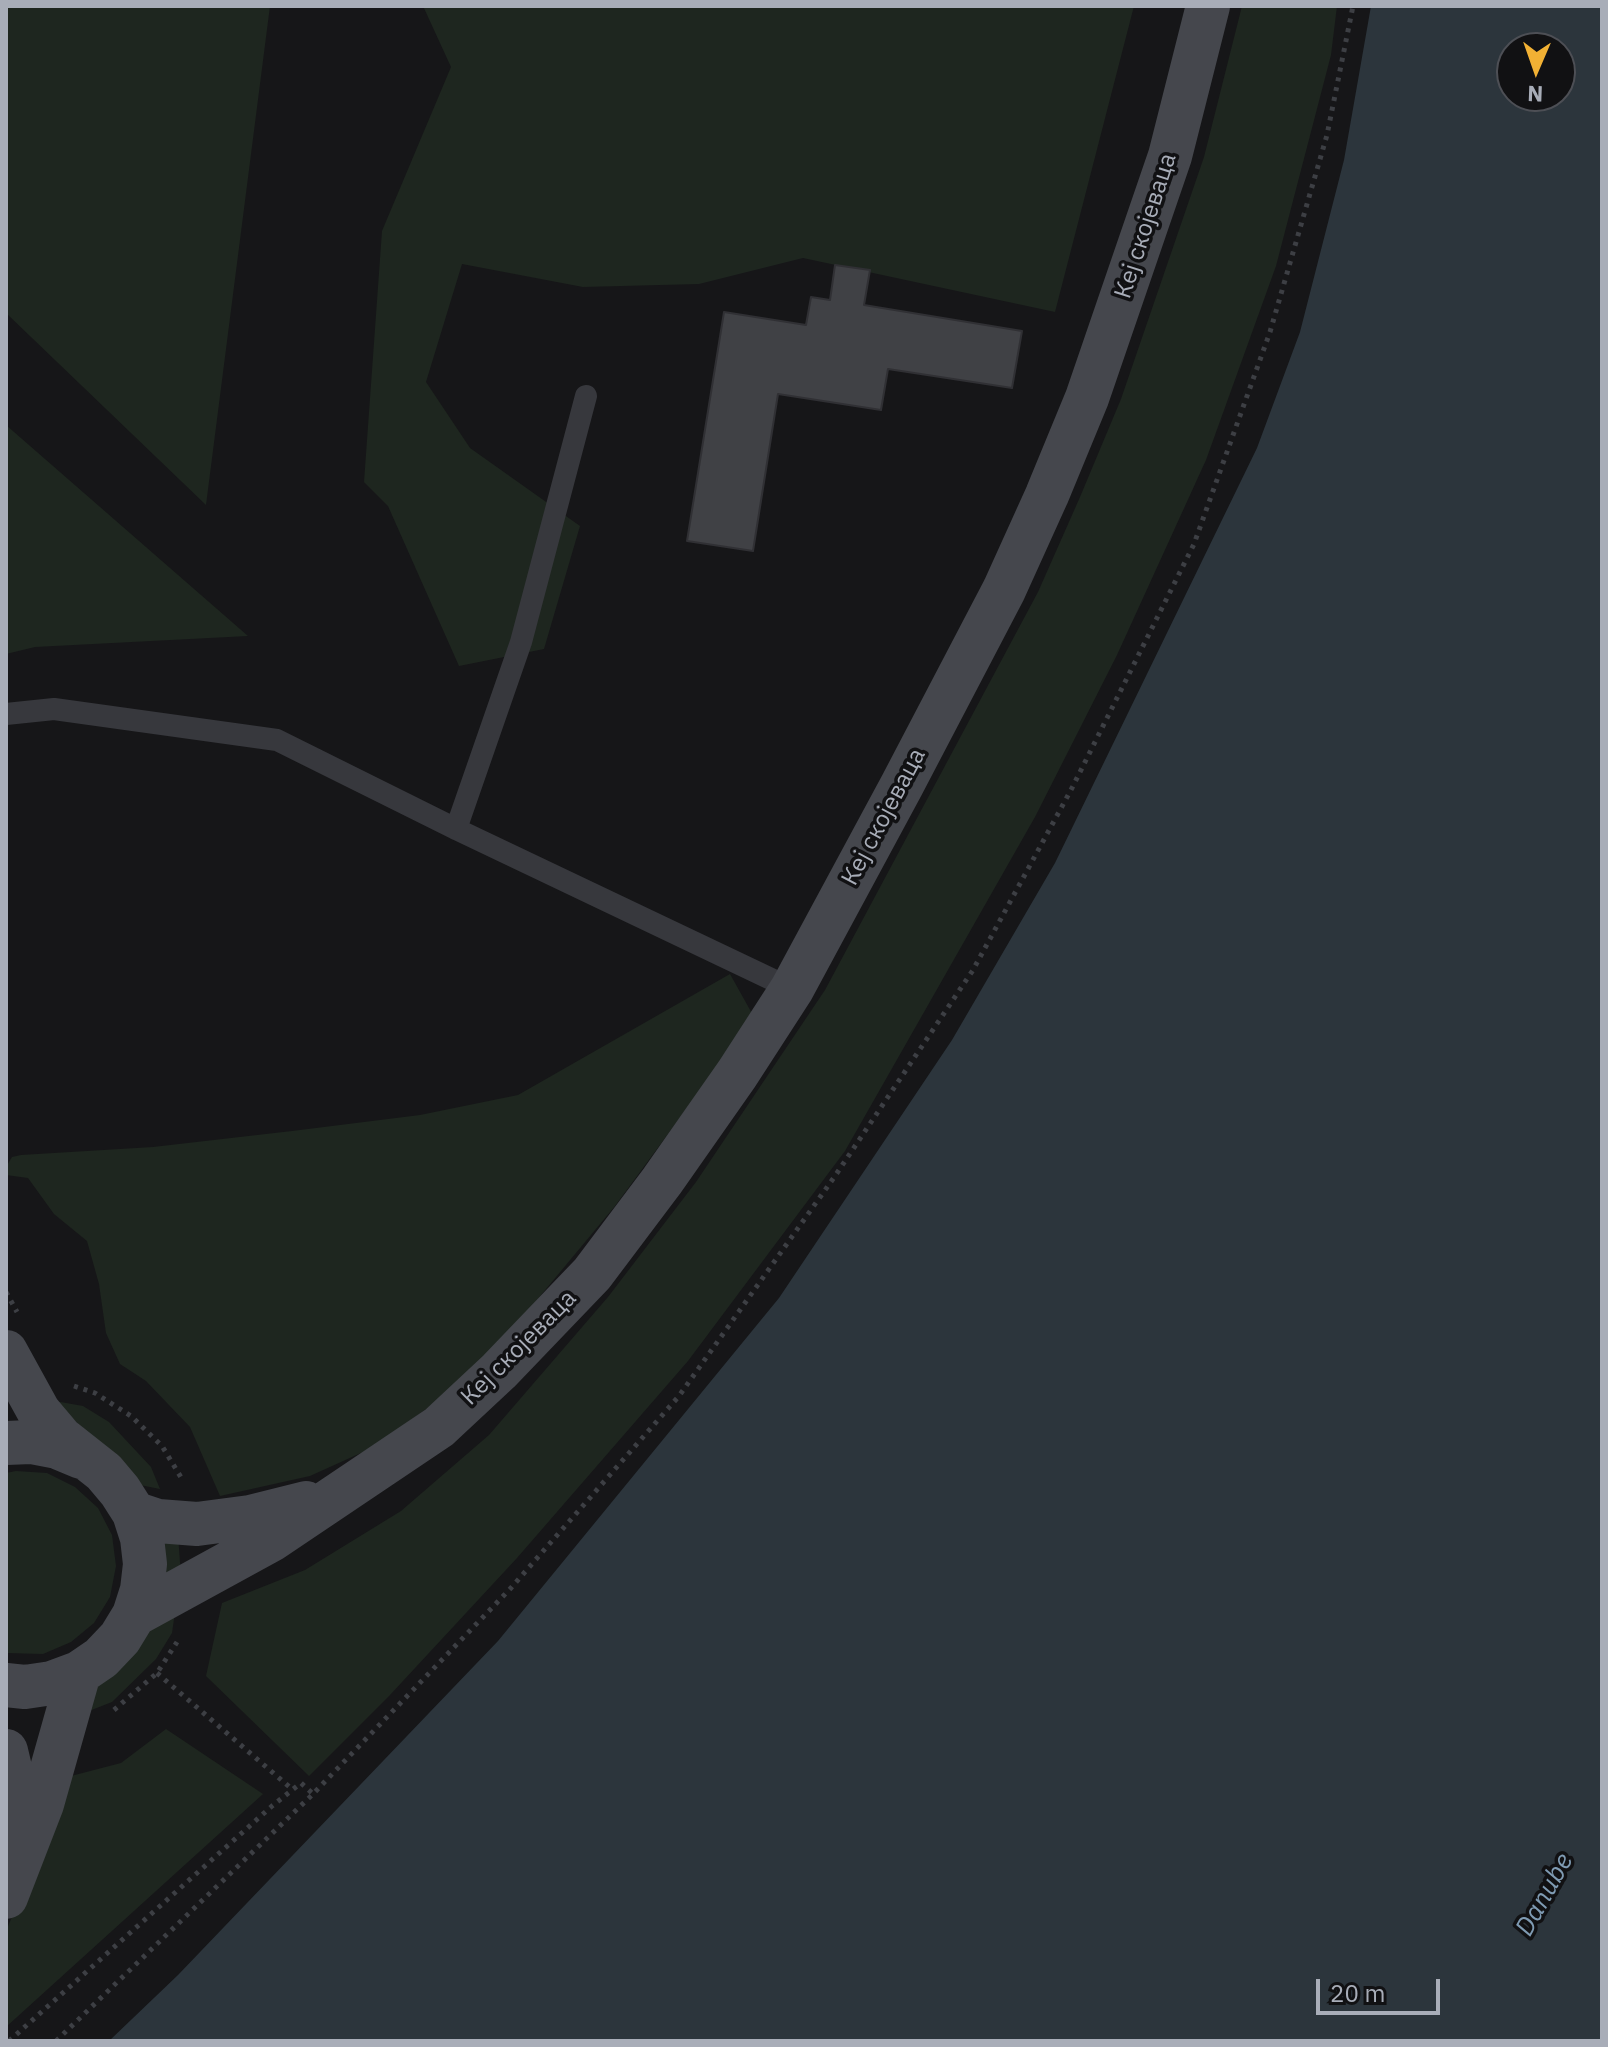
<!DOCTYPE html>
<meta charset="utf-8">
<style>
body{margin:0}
#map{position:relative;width:1608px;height:2047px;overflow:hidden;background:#161618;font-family:"IBM Plex Sans",sans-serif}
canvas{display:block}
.frame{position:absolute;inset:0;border:8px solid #a8adb8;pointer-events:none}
.north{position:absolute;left:1496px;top:32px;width:80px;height:80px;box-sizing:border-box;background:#111113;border:2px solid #4d4f55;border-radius:50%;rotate:182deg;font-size:22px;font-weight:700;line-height:32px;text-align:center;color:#a8adb8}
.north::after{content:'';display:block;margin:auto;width:28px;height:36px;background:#f2b134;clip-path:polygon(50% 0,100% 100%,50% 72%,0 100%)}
.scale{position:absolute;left:1316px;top:1979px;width:124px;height:36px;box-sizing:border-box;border:4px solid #a8adb8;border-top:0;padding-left:10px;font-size:24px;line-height:28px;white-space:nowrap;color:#a8adb8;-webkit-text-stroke:6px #111113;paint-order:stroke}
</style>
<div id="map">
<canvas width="1608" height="2047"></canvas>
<div class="frame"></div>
<div class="north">N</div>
<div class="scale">20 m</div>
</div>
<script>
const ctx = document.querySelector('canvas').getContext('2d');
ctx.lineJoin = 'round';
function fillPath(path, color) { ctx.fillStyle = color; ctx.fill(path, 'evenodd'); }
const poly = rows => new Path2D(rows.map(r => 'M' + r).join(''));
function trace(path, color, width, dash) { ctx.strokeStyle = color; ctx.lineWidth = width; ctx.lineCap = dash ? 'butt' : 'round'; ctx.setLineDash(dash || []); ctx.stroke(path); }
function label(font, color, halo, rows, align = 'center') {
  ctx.font = font + ' "IBM Plex Sans",sans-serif'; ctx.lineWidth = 7; ctx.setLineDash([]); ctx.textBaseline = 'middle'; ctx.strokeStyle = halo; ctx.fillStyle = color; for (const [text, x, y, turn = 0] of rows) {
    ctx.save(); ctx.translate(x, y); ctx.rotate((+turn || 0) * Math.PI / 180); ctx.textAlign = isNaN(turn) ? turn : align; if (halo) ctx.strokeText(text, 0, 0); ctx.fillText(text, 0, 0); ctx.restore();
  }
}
const green = poly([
 [6,6,270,6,206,505,6,313],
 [423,6,1134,6,1055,312,803,258,699,284,583,287,462,264,426,382,470,448,580,526,544,649,459,666,388,506,364,482,382,231,451,67],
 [1242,6,1337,6,1331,55,1276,266,1206,460,1117,655,1035,817,845,1151,688,1361,517,1558,390,1695,309,1776,206,1676,222,1603,305,1570,401,1511,489,1435,608,1297,696,1182,825,990,1038,592,1080,497,1121,399,1204,157],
 [6,425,248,636,35,647,6,654],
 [730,974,754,1017,615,1206,477,1372,374,1447,310,1476,220,1496,190,1427,146,1381,120,1364,106,1333,99,1284,87,1241,54,1214,28,1178,6,1175,6,1167,12,1157,21,1155,153,1147,292,1131,420,1115,518,1095],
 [55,1401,83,1406,109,1422,151,1467,160,1489,140,1485],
 [16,1471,47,1473,75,1487,98,1508,112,1535,116,1566,110,1597,94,1623,71,1642,43,1654,6,1653,6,1473],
 [149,1530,178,1534,181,1576,155,1589],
 [176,1605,172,1633,156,1659,112,1702,89,1711,93,1690,108,1665],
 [166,1729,263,1794,6,2027,6,1931,71,1776,121,1763]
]);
const water = poly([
 [1371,6,1602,6,1602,2041,109,2041,178,1975,498,1641,779,1298,952,1040,1055,863,1257,448,1300,332,1344,160],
 [1512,48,1560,48,1560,96,1512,96]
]);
const building = poly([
 [835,265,870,270,864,305,1022,331,1012,388,888,369,881,410,778,394,753,551,687,541,724,312,806,325,811,297,830,300,835,265]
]);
const path = poly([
 [6,1292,17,1312],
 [74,1386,95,1393,131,1416,162,1446,182,1479],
 [157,1673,293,1790],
 [114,1710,157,1673,177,1642],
 [9,2041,272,1806,301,1783,313,1794],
 [56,2041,313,1794,510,1589,679,1396,835,1176,973,970,1072,788,1194,544,1270,332,1327,135,1353,6]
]);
const lane = poly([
 [6,714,54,709,277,740,456,829,792,989],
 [456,829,521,642,586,396]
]);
const secondary = poly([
 [6,1352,39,1412,61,1438,104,1472,120,1491,134,1513,142,1538,145,1564,142,1590,134,1615,120,1638,101,1658,79,1673,52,1683,25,1687,6,1685],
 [6,1443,31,1442,57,1447,81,1457],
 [134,1513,158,1521,197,1524,250,1517,306,1503],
 [134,1615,271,1540,439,1427,499,1371,592,1274,662,1181,737,1074,792,989,902,785,1004,590,1047,495,1087,398,1170,156,1208,6],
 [6,1751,27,1841],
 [6,1897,42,1804,79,1673]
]);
const streetNames = [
 ["Кеј скојеваца",1146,226,-72],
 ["Кеј скојеваца",884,817,-62],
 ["Кеј скојеваца",519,1348,-45]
];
const waterNames = [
 ["Danube",1545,1895,-61]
];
fillPath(green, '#1e261f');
fillPath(water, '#2c353c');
fillPath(building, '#404145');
trace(building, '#303034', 2);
trace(path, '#3d3f44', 5, [4, 6]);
trace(lane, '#37383d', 22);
trace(secondary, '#45474d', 44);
label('24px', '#a8adb8', '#111113', streetNames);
label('italic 26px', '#7f9bb3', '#111113', waterNames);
</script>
